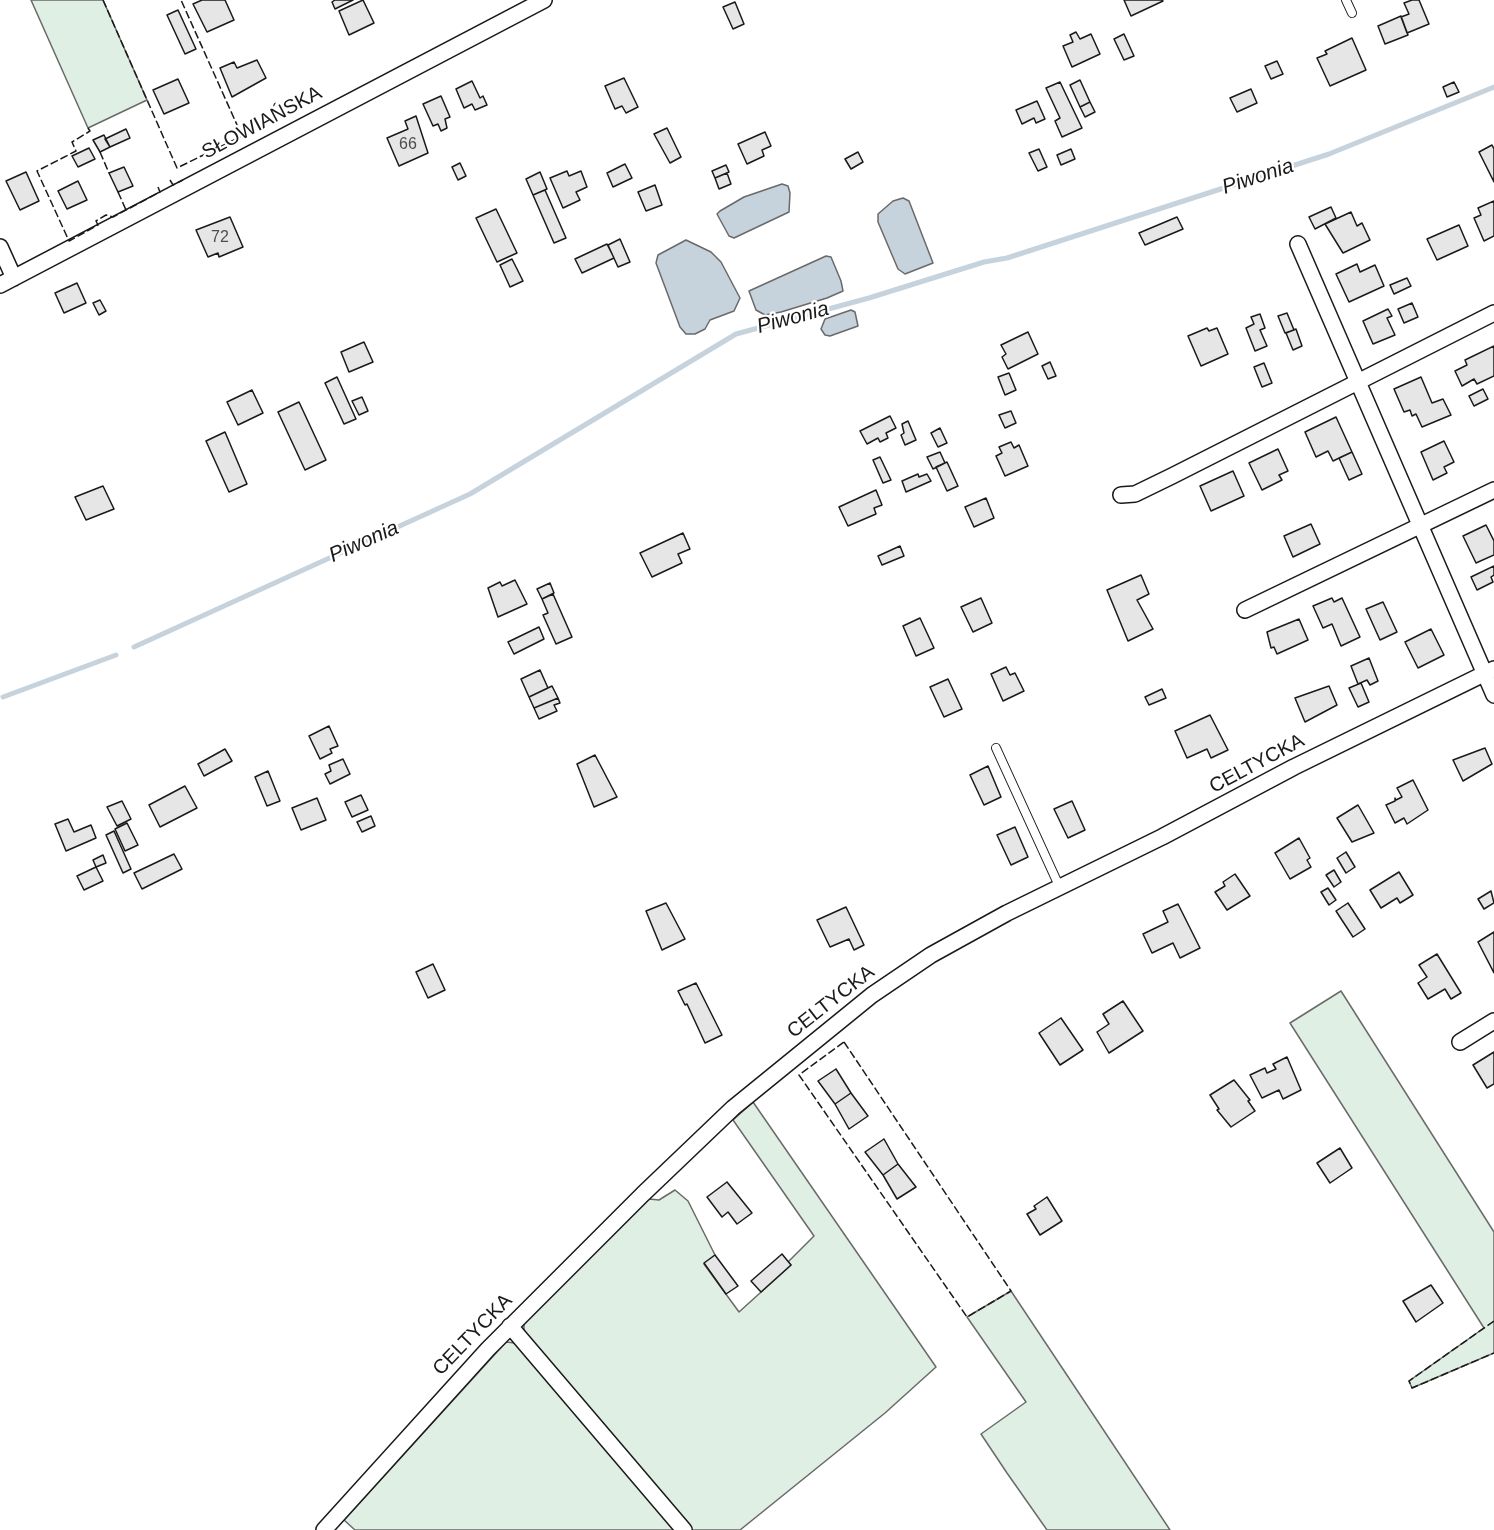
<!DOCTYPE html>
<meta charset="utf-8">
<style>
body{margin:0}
canvas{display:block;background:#fff}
</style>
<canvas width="1494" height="1530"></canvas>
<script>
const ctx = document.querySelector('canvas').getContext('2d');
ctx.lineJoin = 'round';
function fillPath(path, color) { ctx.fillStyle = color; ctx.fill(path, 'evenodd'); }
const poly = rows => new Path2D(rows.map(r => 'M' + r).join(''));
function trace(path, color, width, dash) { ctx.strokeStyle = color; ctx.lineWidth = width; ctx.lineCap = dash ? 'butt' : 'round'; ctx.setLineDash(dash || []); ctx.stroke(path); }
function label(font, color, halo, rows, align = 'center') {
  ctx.font = font + ' Arial,sans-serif'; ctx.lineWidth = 4.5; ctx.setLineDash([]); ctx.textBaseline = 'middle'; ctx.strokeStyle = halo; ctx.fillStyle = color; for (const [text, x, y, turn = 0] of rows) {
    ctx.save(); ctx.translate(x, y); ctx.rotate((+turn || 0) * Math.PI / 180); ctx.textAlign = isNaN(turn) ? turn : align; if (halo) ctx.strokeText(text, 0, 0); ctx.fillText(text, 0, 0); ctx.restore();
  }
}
const green = poly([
 [31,0,103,0,147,100,88,128,31,0],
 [1341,991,1494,1232,1494,1353,1412,1388,1409,1381,1484,1328,1290,1023,1341,991],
 [753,1102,936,1367,885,1413,740,1530,691,1530,524,1333,524,1322,649,1199,659,1200,675,1190,688,1201,715,1255,704,1264,739,1312,791,1265,788,1262,814,1236,733,1120,753,1102],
 [1011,1291,1170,1530,1047,1530,1007,1473,981,1434,1026,1402,967,1317,1011,1291],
 [506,1342,515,1343,677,1530,355,1530,344,1520,506,1342]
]);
const water = poly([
 [782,184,788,186,790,193,789,212,734,238,729,236,717,214,720,211,744,197,782,184],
 [903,198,909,201,933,263,905,274,898,269,878,222,878,214,893,201,903,198],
 [686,240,711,252,721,262,740,298,734,311,710,320,705,329,695,334,686,334,680,327,656,263,658,255,686,240],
 [826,256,831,257,841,281,843,291,827,298,781,312,765,315,756,310,749,291,826,256],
 [851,310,855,312,858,326,830,336,825,335,821,329,825,319,851,310]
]);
const stream = poly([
 [134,647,470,494,736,334,869,298,984,262,1007,258,1329,154,1494,87],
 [3,697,116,655]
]);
const building = poly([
 [202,0,225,0,234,20,207,32,193,4,202,0],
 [335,0,353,0,335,9,332,2,335,0],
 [363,0,374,23,349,35,339,11,363,0],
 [1124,0,1162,0,1163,1,1131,16,1124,0],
 [1412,0,1419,0,1429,24,1407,33,1401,17,1409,14,1404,3,1412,0],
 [735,2,744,24,733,29,723,7,735,2],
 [178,10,196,49,185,54,167,15,178,10],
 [1401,16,1408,35,1385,44,1378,26,1401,16],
 [1076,32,1080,39,1091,34,1100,54,1072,67,1063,46,1073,42,1070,35,1076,32],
 [1124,34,1134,56,1124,60,1114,39,1124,34],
 [1352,38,1366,70,1330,86,1317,58,1327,54,1325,51,1352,38],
 [257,60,266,78,232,97,220,68,234,62,237,68,257,60],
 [1277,61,1283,74,1271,79,1265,66,1277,61],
 [624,78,638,107,626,113,622,106,615,109,605,86,624,78],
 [178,79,189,103,164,114,153,90,178,79],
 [1080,80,1090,102,1080,107,1070,85,1080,80],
 [472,81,480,98,483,96,487,105,475,110,472,104,464,108,456,89,472,81],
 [1060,82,1082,128,1062,137,1055,121,1060,118,1046,88,1060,82],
 [1454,82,1459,92,1447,97,1443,87,1454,82],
 [1251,89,1257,103,1237,112,1230,98,1251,89],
 [441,96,450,117,445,119,447,128,441,131,438,124,433,126,423,104,441,96],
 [1037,101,1045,119,1036,123,1034,118,1022,124,1016,110,1037,101],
 [1090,102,1095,112,1085,117,1080,107,1090,102],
 [416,116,428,153,399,166,387,138,408,129,405,121,416,116],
 [667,128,681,157,670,163,654,134,667,128],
 [126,129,130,138,110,147,105,139,126,129],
 [765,132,771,146,762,150,764,156,747,164,738,144,765,132],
 [104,135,110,147,100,152,93,140,104,135],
 [1492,145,1494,149,1494,182,1479,152,1492,145],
 [89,148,95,159,78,167,72,156,89,148],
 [1039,149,1047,167,1038,171,1029,153,1039,149],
 [1071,149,1075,159,1061,165,1057,155,1071,149],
 [858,152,863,162,851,169,845,159,858,152],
 [460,163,466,176,458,180,452,167,460,163],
 [625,164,632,178,613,187,607,173,625,164],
 [726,165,729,172,715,178,712,171,726,165],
 [124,167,133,186,118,192,109,173,124,167],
 [567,171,569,176,581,171,587,187,576,192,580,200,563,208,550,178,567,171],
 [26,172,39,201,20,210,6,181,26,172],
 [540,172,547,189,533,195,526,179,540,172],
 [727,173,731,184,719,189,715,178,727,173],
 [78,181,87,200,67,209,58,191,78,181],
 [655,185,662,205,646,211,638,192,655,185],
 [545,190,566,238,554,243,533,195,545,190],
 [1494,201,1494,236,1484,241,1474,218,1481,215,1478,208,1494,201],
 [1331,207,1336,218,1315,229,1309,217,1331,207],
 [496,209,517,253,497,262,476,218,496,209],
 [1351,212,1357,226,1362,223,1370,240,1343,253,1325,224,1351,212],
 [230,217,243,247,219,257,218,253,208,257,196,230,230,217],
 [1177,217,1183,229,1145,245,1139,233,1177,217],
 [1459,225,1468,246,1437,260,1427,239,1459,225],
 [620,239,630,262,618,267,608,245,620,239],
 [607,244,614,258,582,273,575,259,607,244],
 [512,259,523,281,510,287,500,265,512,259],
 [1357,264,1360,272,1375,265,1384,286,1349,302,1336,274,1357,264],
 [1407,278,1411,286,1394,294,1390,285,1407,278],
 [77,283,86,303,64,313,55,293,77,283],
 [100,300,106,311,99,315,93,303,100,300],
 [1412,303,1418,317,1404,323,1398,309,1412,303],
 [1388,309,1392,316,1387,318,1395,335,1373,344,1363,321,1388,309],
 [1287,313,1294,330,1285,333,1278,316,1287,313],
 [1260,314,1265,328,1260,330,1267,346,1255,351,1246,328,1254,324,1251,317,1260,314],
 [1207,328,1209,331,1217,328,1228,354,1201,366,1188,336,1207,328],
 [1296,329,1302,346,1293,350,1286,333,1296,329],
 [1028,332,1038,354,1008,369,1002,357,1006,354,1001,345,1028,332],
 [364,342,373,362,349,372,341,352,364,342],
 [1494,346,1494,376,1477,384,1474,379,1462,386,1455,371,1467,365,1465,360,1494,346],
 [1050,362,1056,376,1048,379,1042,366,1050,362],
 [1264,363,1272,383,1262,387,1254,367,1264,363],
 [1009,373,1016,390,1005,395,998,377,1009,373],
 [337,377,356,419,344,424,325,383,337,377],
 [1421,377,1432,403,1443,399,1451,415,1422,427,1416,414,1412,416,1410,410,1404,412,1394,389,1421,377],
 [1483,389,1488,399,1474,406,1469,396,1483,389],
 [252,390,263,413,238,425,227,402,252,390],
 [362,397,368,411,359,415,352,401,362,397],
 [299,402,326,460,305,470,278,412,299,402],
 [1011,411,1016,423,1005,428,999,415,1011,411],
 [890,416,896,428,886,433,888,438,880,442,878,438,867,444,860,431,890,416],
 [1336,417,1352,452,1333,461,1328,451,1316,457,1305,432,1336,417],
 [908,421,916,440,905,445,901,435,904,433,902,424,908,421],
 [940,428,947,443,938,447,931,433,940,428],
 [225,432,247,484,229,492,206,441,225,432],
 [1444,441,1454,462,1444,467,1447,473,1433,480,1421,452,1444,441],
 [1011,442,1014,448,1019,445,1028,466,1005,476,996,456,1002,453,999,447,1011,442],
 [1278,449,1288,471,1279,475,1282,480,1262,490,1249,463,1278,449],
 [940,452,945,463,933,469,927,457,940,452],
 [1352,452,1362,474,1349,480,1339,458,1352,452],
 [880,457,891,480,883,483,873,460,880,457],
 [947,462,958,486,947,491,936,467,947,462],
 [1233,471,1244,496,1211,511,1200,486,1233,471],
 [918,474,919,477,927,474,931,481,906,492,902,481,918,474],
 [103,486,114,509,86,520,75,497,103,486],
 [876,490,882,505,874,508,876,514,848,526,839,507,876,490],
 [986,498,994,518,974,527,965,507,986,498],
 [1311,524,1320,544,1293,557,1284,536,1311,524],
 [1486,525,1494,541,1494,555,1476,563,1463,536,1486,525],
 [683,533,690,549,678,554,682,563,652,577,640,553,683,533],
 [900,546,904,556,882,565,878,556,900,546],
 [1494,566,1494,575,1491,577,1493,582,1477,590,1471,577,1494,566],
 [1141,575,1149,594,1137,600,1153,629,1128,641,1107,590,1141,575],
 [515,580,527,604,498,617,488,588,500,582,502,586,515,580],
 [550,583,554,593,542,599,537,589,550,583],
 [553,594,572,637,556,644,543,615,548,613,542,599,553,594],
 [981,598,992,623,973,632,961,607,981,598],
 [1332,598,1334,602,1342,598,1360,637,1341,646,1332,624,1323,628,1313,606,1332,598],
 [1383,602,1397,632,1380,640,1366,609,1383,602],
 [920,618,934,648,916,656,903,626,920,618],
 [1299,619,1308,640,1277,654,1274,647,1271,648,1267,632,1299,619],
 [539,627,544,639,514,654,508,642,539,627],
 [1431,629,1444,655,1418,668,1405,642,1431,629],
 [1369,658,1378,681,1370,685,1367,680,1358,684,1351,666,1369,658],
 [1006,667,1010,675,1015,673,1024,691,1003,701,991,674,1006,667],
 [540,670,548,688,529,697,521,679,540,670],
 [948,679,962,709,944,717,930,687,948,679],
 [1361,683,1369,702,1358,707,1349,688,1361,683],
 [552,686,558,698,534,708,529,697,552,686],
 [1329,686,1337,705,1305,722,1295,698,1329,686],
 [1162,689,1166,698,1149,705,1145,697,1162,689],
 [558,698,560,703,554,705,557,711,539,719,534,708,558,698],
 [1210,715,1228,750,1211,758,1207,749,1187,758,1175,731,1210,715],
 [329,726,338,746,330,749,332,753,320,759,309,736,329,726],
 [1485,748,1492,764,1463,781,1453,760,1485,748],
 [225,749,232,761,204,776,198,764,225,749],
 [595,755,617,797,594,807,577,764,595,755],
 [343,759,350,774,330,784,325,774,331,771,329,765,343,759],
 [988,766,1001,797,984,805,970,775,988,766],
 [268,771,280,801,267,806,255,777,268,771],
 [1413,780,1428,810,1407,824,1404,818,1395,823,1386,805,1395,801,1395,798,1396,800,1402,797,1397,788,1413,780],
 [185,786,197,808,160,827,149,805,185,786],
 [361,795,368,810,352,817,345,802,361,795],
 [317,798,326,820,301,830,292,808,317,798],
 [122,801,131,819,117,826,107,807,122,801],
 [1072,801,1085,830,1068,838,1054,809,1072,801],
 [1358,805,1374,833,1352,842,1337,818,1358,805],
 [371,816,375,826,362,832,357,822,371,816],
 [68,819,74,832,91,825,96,838,66,851,55,824,68,819],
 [127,823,138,845,125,851,115,829,127,823],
 [1015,827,1028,857,1011,865,997,835,1015,827],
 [114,831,131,869,123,873,106,835,114,831],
 [1299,838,1310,858,1307,860,1311,867,1290,879,1275,853,1299,838],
 [1346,852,1355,867,1346,873,1337,858,1346,852],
 [174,854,182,869,142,889,134,873,174,854],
 [103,855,106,863,96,867,93,860,103,855],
 [96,867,103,881,84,890,77,876,96,867],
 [1334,870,1341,882,1334,887,1326,875,1334,870],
 [1399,872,1413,895,1400,903,1397,898,1381,908,1370,890,1399,872],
 [1235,874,1250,896,1227,910,1215,892,1225,886,1223,882,1235,874],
 [1328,888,1336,900,1329,905,1321,892,1328,888],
 [1491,891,1494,903,1484,909,1478,899,1491,891],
 [666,903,685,939,662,950,646,911,666,903],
 [1348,903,1365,929,1353,937,1336,911,1348,903],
 [1178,904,1200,948,1180,958,1173,943,1152,953,1143,934,1168,922,1163,911,1178,904],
 [846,907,864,945,854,950,849,939,830,947,817,920,846,907],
 [1494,932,1494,973,1478,942,1494,932],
 [1437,954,1461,993,1451,999,1445,989,1428,999,1418,983,1427,977,1419,965,1437,954],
 [433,964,445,990,428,998,416,972,433,964],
 [696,983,722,1035,705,1043,687,1004,685,1005,678,991,696,983],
 [1123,1001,1143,1031,1109,1053,1097,1032,1109,1024,1103,1014,1123,1001],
 [1061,1018,1083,1050,1060,1065,1039,1033,1061,1018],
 [1494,1052,1494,1084,1487,1088,1473,1065,1494,1052],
 [1287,1057,1301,1090,1283,1099,1279,1090,1262,1098,1250,1075,1265,1068,1267,1073,1276,1069,1273,1064,1287,1057],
 [836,1069,851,1093,835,1104,818,1081,836,1069],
 [1234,1080,1250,1100,1248,1101,1255,1111,1231,1127,1217,1110,1219,1109,1210,1095,1234,1080],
 [851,1093,868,1116,849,1129,835,1104,851,1093],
 [884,1139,898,1164,883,1175,865,1152,884,1139],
 [1340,1148,1352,1168,1330,1183,1317,1163,1340,1148],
 [898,1164,916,1187,897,1199,883,1175,898,1164],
 [727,1182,752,1213,737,1224,728,1212,722,1217,707,1197,727,1182],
 [1047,1197,1062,1221,1040,1235,1027,1214,1036,1209,1034,1206,1047,1197],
 [782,1254,791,1265,761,1292,751,1281,782,1254],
 [715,1255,738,1286,726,1294,704,1263,715,1255],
 [1431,1285,1443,1303,1416,1322,1403,1301,1431,1285]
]);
const lane = poly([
 [1346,0,1352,13],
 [996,748,1060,888]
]);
const street = poly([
 [1298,244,1494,695],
 [0,247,14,278],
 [0,285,544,0],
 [1121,495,1135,494,1172,476,1494,313],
 [1245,610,1494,490],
 [1460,1042,1494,1021],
 [510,1326,684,1530],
 [324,1530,488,1349,643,1194,733,1108,872,995,931,955,1007,913,1162,837,1294,767,1494,669]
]);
const fence = poly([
 [103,0,177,168,242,136,181,0],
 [88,128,90,131,72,142,76,151,37,171,69,241,98,225,96,221,106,215,113,217,160,192,158,187],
 [100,152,109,173],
 [170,180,173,185,183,180],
 [118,192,126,210],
 [844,1042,1011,1291,967,1317,799,1075,844,1042],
 [1494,1321,1409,1381,1412,1388,1494,1353]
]);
const numberNames = [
 ["66",408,145],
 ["72",220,238]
];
const streetNames = [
 ["SŁOWIAŃSKA",262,123,-28],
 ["CELTYCKA",1257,764,-28],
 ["CELTYCKA",831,1002,-38],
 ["CELTYCKA",473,1335,-46]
];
const waterNames = [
 ["Piwonia",1258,177,-18],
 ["Piwonia",793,318,-15],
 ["Piwonia",364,542,-24]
];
fillPath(green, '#e0efe3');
trace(green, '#6a6a6a', 1.5);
fillPath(water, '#c6d2dc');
trace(water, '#6a6a6a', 1.5);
trace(stream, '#c6d2dc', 5);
fillPath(building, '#e6e6e6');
trace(building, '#1a1a1a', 1.5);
trace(lane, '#1a1a1a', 10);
trace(street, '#1a1a1a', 18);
trace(lane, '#fff', 8);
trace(street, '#fff', 15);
trace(fence, '#1a1a1a', 1.5, [8, 3]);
label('16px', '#4d4d4d', null, numberNames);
label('20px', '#1a1a1a', '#fff', streetNames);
label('italic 21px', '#1a1a1a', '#fff', waterNames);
</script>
